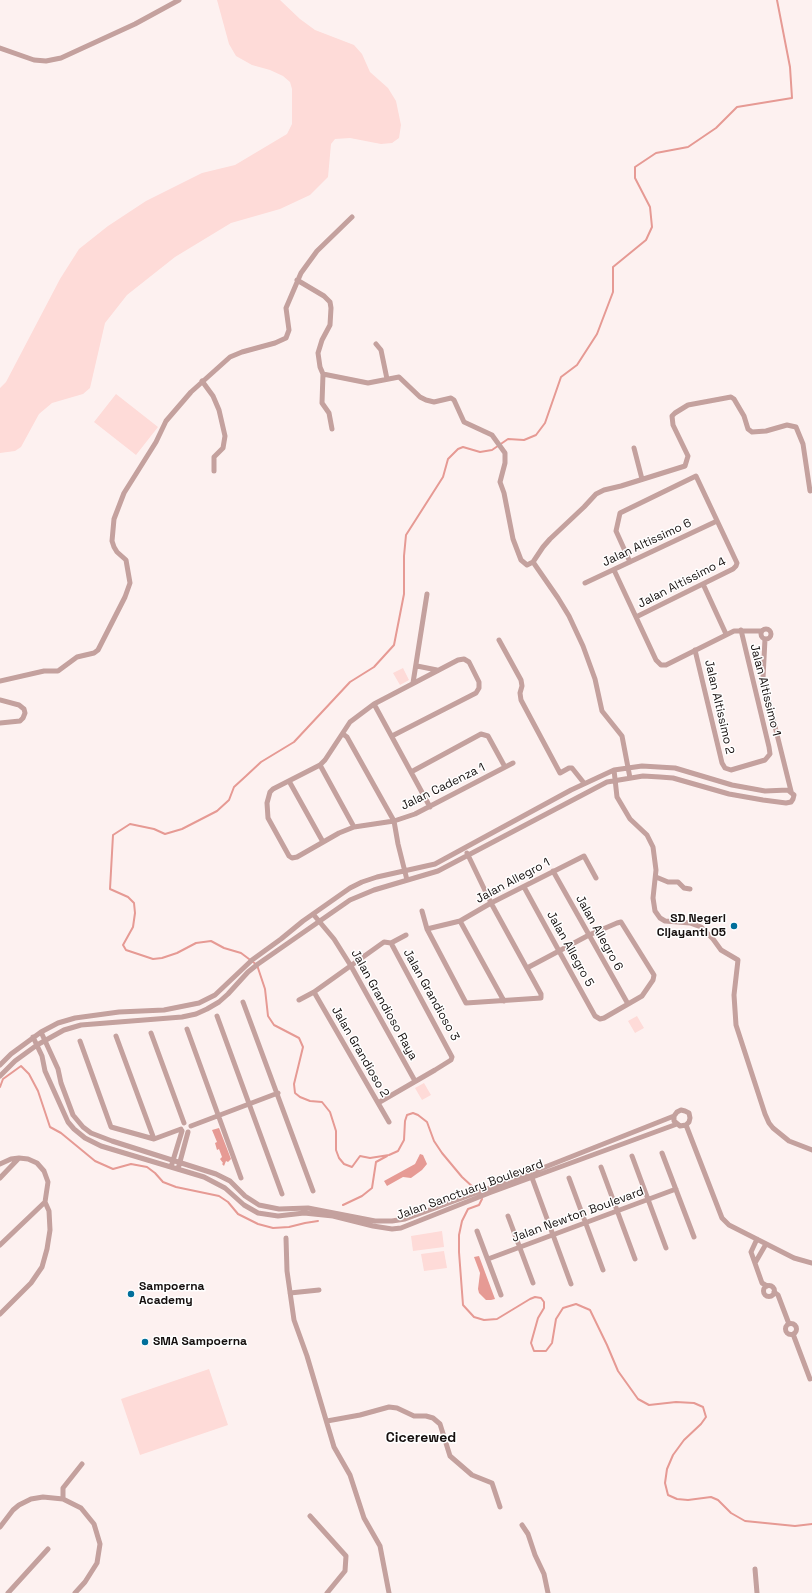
<!DOCTYPE html>
<style>
body{margin:0}
canvas{display:block;background:#fdf1f0}
</style>
<canvas width="812" height="1593"></canvas>
<script>
const ctx = document.querySelector('canvas').getContext('2d');
ctx.lineJoin = 'round';
function fillPath(path, color) { ctx.fillStyle = color; ctx.fill(path, 'evenodd'); }
const poly = rows => new Path2D(rows.map(r => 'M' + r).join(''));
function trace(path, color, width, dash) { ctx.strokeStyle = color; ctx.lineWidth = width; ctx.lineCap = dash ? 'butt' : 'round'; ctx.setLineDash(dash || []); ctx.stroke(path); }
function label(font, color, halo, rows, align = 'center') {
  ctx.font = font + ' "Space Grotesk",sans-serif'; ctx.lineWidth = 3; ctx.setLineDash([]); ctx.textBaseline = 'middle'; ctx.strokeStyle = halo; ctx.fillStyle = color; for (const [text, x, y, turn = 0] of rows) {
    ctx.save(); ctx.translate(x, y); ctx.rotate((+turn || 0) * Math.PI / 180); ctx.textAlign = isNaN(turn) ? turn : align; if (halo) ctx.strokeText(text, 0, 0); ctx.fillText(text, 0, 0); ctx.restore();
  }
}
const green = poly([
 [217,0,280,0,300,19,315,30,354,45,362,54,370,72,388,88,396,101,401,125,399,138,392,143,381,144,350,138,335,139,331,144,328,177,310,195,280,209,231,223,175,257,127,295,105,323,90,388,83,394,52,403,39,414,21,447,15,451,0,453,0,388,6,382,60,279,79,249,108,226,146,201,202,173,235,165,287,134,292,124,292,89,290,82,283,76,270,70,252,65,236,56,229,44],
 [116,394,158,427,136,455,94,422],
 [403,668,409,680,400,685,393,673],
 [637,1016,644,1028,635,1033,628,1021],
 [424,1083,431,1095,422,1100,415,1088],
 [442,1231,444,1247,413,1251,411,1236],
 [444,1251,447,1268,424,1271,421,1254],
 [209,1369,228,1425,140,1455,121,1399]
]);
const water = poly([
 [219,1128,231,1159,228,1162,226,1161,224,1166,222,1164,223,1163,220,1159,222,1157,219,1149,217,1150,215,1143,217,1142,212,1130],
 [420,1154,423,1155,427,1164,422,1170,411,1178,403,1177,387,1186,384,1181,415,1164],
 [479,1256,495,1299,491,1300,486,1300,479,1293,478,1289,480,1273,474,1257]
]);
const stream = poly([
 [0,1087,3,1079,21,1066,29,1074,38,1091,50,1127,61,1133,95,1161,113,1169,131,1164,147,1167,155,1173,163,1182,176,1187,219,1196,228,1202,238,1214,258,1224,273,1228,289,1227,305,1223,318,1221],
 [475,1189,462,1177,442,1153,434,1141,427,1122,418,1115,413,1113,407,1115,405,1121,404,1140,398,1151,389,1155,370,1158,360,1156,352,1167,344,1164,339,1158,336,1150,336,1131,330,1112,322,1102,310,1101,300,1097,295,1093,294,1084,303,1047,299,1038,274,1025,268,1016,265,989,257,965,241,953,224,948,211,941,196,943,177,953,162,958,153,959,126,950,123,945,133,927,135,913,134,903,128,897,110,889,113,835,130,824,154,829,165,834,182,829,217,811,229,800,234,787,246,776,261,762,294,742,350,682,374,667,394,645,404,594,404,556,406,535,443,477,448,459,458,449,463,447,480,452,492,450,508,439,524,440,536,435,545,423,561,377,577,365,597,334,613,292,613,267,646,240,652,227,650,207,635,178,635,167,656,153,688,147,716,128,737,107,792,98,790,67,777,0],
 [482,1199,479,1205,468,1209,462,1221,459,1235,459,1252,463,1305,474,1317,484,1320,497,1319,530,1299,535,1297,541,1298,544,1302,544,1308,538,1318,531,1343,534,1351,546,1351,552,1343,556,1319,563,1308,576,1304,590,1310,607,1345,618,1371,638,1399,649,1405,676,1402,694,1403,703,1407,706,1417,701,1424,684,1440,673,1455,667,1469,665,1483,668,1495,677,1499,688,1500,711,1497,718,1500,731,1513,745,1521,795,1526,812,1524],
 [343,1205,362,1196,372,1188,376,1162,387,1156]
]);
const minor = poly([
 [0,48,34,60,46,61,61,58,135,24,179,0],
 [297,280,324,296,330,302,331,308,330,325,322,340,318,353,320,367,323,374,322,403,329,413,332,429],
 [376,344,381,350,387,379],
 [323,374,368,383,399,377,420,397,426,400,434,402,451,398,454,400,464,422,492,435,505,453,505,463,500,482,504,493,513,539,521,560,527,565,533,562,543,547,550,539,584,507,596,494,604,490,621,486,685,466,688,456,673,425,672,416,675,413,688,405,731,397,734,399,744,416,748,429,752,432,766,431,787,425,796,427,803,444,810,491],
 [202,381,213,396,219,410,225,436,223,448,214,457,214,471],
 [634,448,642,479],
 [533,562,558,598,569,616,583,646,595,679,602,711,622,736,630,778],
 [630,562,616,531,620,513,696,476,737,563,736,566,733,569,636,617],
 [614,570,656,660,661,665,666,665,734,631,761,631],
 [585,583,717,521],
 [703,584,726,634],
 '761 634a5 5 0 1 1 10 0a5 5 0 1 1-10 0Z',
 [765,639,763,678,791,791],
 [499,640,521,680,522,686,520,693,521,700,560,773,569,768,572,768,584,783],
 [695,650,722,763,725,768,731,770,765,760,770,754,769,747,741,630],
 [417,666,437,670],
 [0,681,44,671,58,671,77,657,94,653,98,650,125,597,130,583,126,560,117,552,114,547,112,541,114,519,124,493,156,442,166,421,191,392,230,357,242,352,275,343,286,338,289,330,286,308,301,273,317,251,352,217],
 [413,683,427,594],
 [0,700,19,705,24,709,25,713,23,718,20,721,0,723],
 [374,704,430,807],
 [343,734,347,737,394,821,398,844,407,880],
 [392,736,476,693,479,688,479,682,469,662,464,659,458,660,374,704,350,722,325,760,320,765,273,789,270,792,267,803,268,818,289,856,292,858,297,857,339,833,354,827,394,821,415,814,513,763],
 [320,765,354,827],
 [614,770,617,797,630,819,647,835,653,847,656,870,653,898,655,911,660,918,665,921,690,923,701,927,713,939,721,950,738,960,734,995,736,1025,765,1114,769,1123,773,1128,789,1141,812,1150],
 [411,772,481,734,488,736,505,767],
 [289,781,323,842],
 [553,871,628,1004],
 [656,877,668,882,678,882,684,888,690,889],
 [524,887,559,951,595,1016,600,1019,604,1018,642,996,653,980,654,975,621,922,617,923,589,935,559,951,527,968],
 [422,911,427,929,466,1003,541,998,541,994,491,903,467,853],
 [313,914,334,939,351,966,415,1081],
 [460,921,504,1001],
 [427,929,460,921,491,903,584,856,596,878],
 [314,992,389,1122],
 [299,1000,314,992,384,942,391,943,406,935],
 [243,1002,313,1191],
 [217,1016,282,1194],
 [187,1029,241,1178],
 [41,1032,58,1069,61,1083,73,1115,83,1127,91,1133,112,1141,216,1174,230,1181,245,1196,259,1205,279,1209,308,1208,375,1221,392,1221,405,1219,530,1173,674,1116,677,1112,681,1110,685,1111,689,1113,690,1118,689,1122,686,1125,680,1126,674,1121,674,1116],
 [151,1033,184,1123],
 [116,1036,154,1139],
 [33,1037,42,1056,45,1071,68,1122,74,1129,85,1138,101,1146,204,1177,225,1188,244,1205,258,1213,278,1216,304,1213,333,1216,373,1226,392,1229,401,1228,489,1193,677,1124],
 [80,1041,111,1127,154,1139,181,1129],
 [0,1065,11,1054,41,1032,58,1023,75,1018,119,1012,164,1010,199,1003,215,995,252,960,281,939,303,921,350,888,362,882,377,877,435,864,571,790,614,770,642,766,675,768,732,785,765,791,788,790,794,795,793,799,791,802,786,803,763,800,729,794,673,778,660,777,643,776,607,782,438,871,374,890,350,900,258,964,248,972,228,994,219,1002,207,1009,196,1014,182,1017,81,1025,64,1030,37,1045,15,1061,0,1076],
 [378,1103,435,1070,451,1060,452,1057,391,943],
 [686,1125,722,1218,729,1225,794,1258,812,1263],
 [191,1126,278,1093],
 [662,1153,694,1237],
 [632,1156,666,1248],
 [0,1164,11,1159,19,1158],
 [171,1167,182,1131],
 [601,1167,635,1259],
 [178,1169,188,1132],
 [531,1175,571,1284],
 [0,1178,19,1158,28,1159,37,1163,44,1171,48,1182,45,1202,0,1245],
 [569,1178,603,1270],
 [508,1216,533,1283],
 [477,1231,501,1295],
 [286,1238,287,1271,294,1320,307,1356,334,1447,350,1475,364,1518,380,1546,389,1593],
 [757,1239,751,1252,762,1283,767,1286],
 [488,1259,676,1189],
 [755,1263,766,1244],
 '763.5 1291a5.5 5.5 0 1 1 11 0a5.5 5.5 0 1 1-11 0Z',
 [774,1292,778,1295,789,1324],
 [290,1293,319,1290],
 [0,1314,31,1283,42,1267,47,1249,50,1230,49,1211,45,1202],
 '785.5 1329a5.5 5.5 0 1 1 11 0a5.5 5.5 0 1 1-11 0Z',
 [793,1334,810,1379],
 [327,1421,360,1415,389,1407,397,1408,414,1416,426,1416,433,1418,440,1424,450,1456,472,1475,492,1483,500,1507],
 [63,1499,63,1488,82,1464],
 [310,1516,346,1556,345,1571,327,1593],
 [522,1525,528,1534,535,1555,544,1574,548,1593],
 [0,1527,13,1510,19,1505,31,1499,43,1497,63,1499,81,1508,94,1524,100,1544,97,1563,85,1582,75,1593],
 [755,1569,757,1593],
 [8,1593,48,1549]
]);
const markers = [
 [734,926,4,"#006f9b"],
 [131,1294,4,"#006f9b"],
 [145,1342,4,"#006f9b"]
];
const streetNames = [
 ["Jalan Altissimo 6",647,543,-25],
 ["Jalan Altissimo 4",682,583,-27],
 ["Jalan Altissimo 1",765,690,76],
 ["Jalan Altissimo 2",719,707,77],
 ["Jalan Cadenza 1",443,787,-26],
 ["Jalan Allegro 1",513,881,-28],
 ["Jalan Allegro 6",599,933,61],
 ["Jalan Allegro 5",570,949,61],
 ["Jalan Grandioso 3",431,995,61],
 ["Jalan Grandioso Raya",384,1005,61],
 ["Jalan Grandioso 2",360,1052,60],
 ["Jalan Sanctuary Boulevard",470,1190,-20],
 ["Jalan Newton Boulevard",578,1215,-20]
];
const poiNames = [
 ["SD Negeri",726,919,"right"],
 ["Cijayanti 05",726,933,"right"],
 ["Sampoerna",139,1287],
 ["Academy",139,1301],
 ["SMA Sampoerna",153,1342]
];
const quarterNames = [
 ["Cicerewed",421,1438]
];
fillPath(green, '#fedbd8');
fillPath(water, '#e69a94');
trace(stream, '#e69a94', 2);
trace(minor, '#c4a19e', 5);
for (const [x, y, r, color] of markers) { const dot = new Path2D(); dot.arc(x, y, r, 0, 2 * Math.PI); ctx.fillStyle = color; ctx.fill(dot); trace(dot, '#fff', 1.5); }
label('12px', '#150f0e', '#fff', streetNames);
label('bold 12px', '#150f0e', '#fff', poiNames, 'left');
label('bold 14px', '#150f0e', '#fff', quarterNames);
</script>
